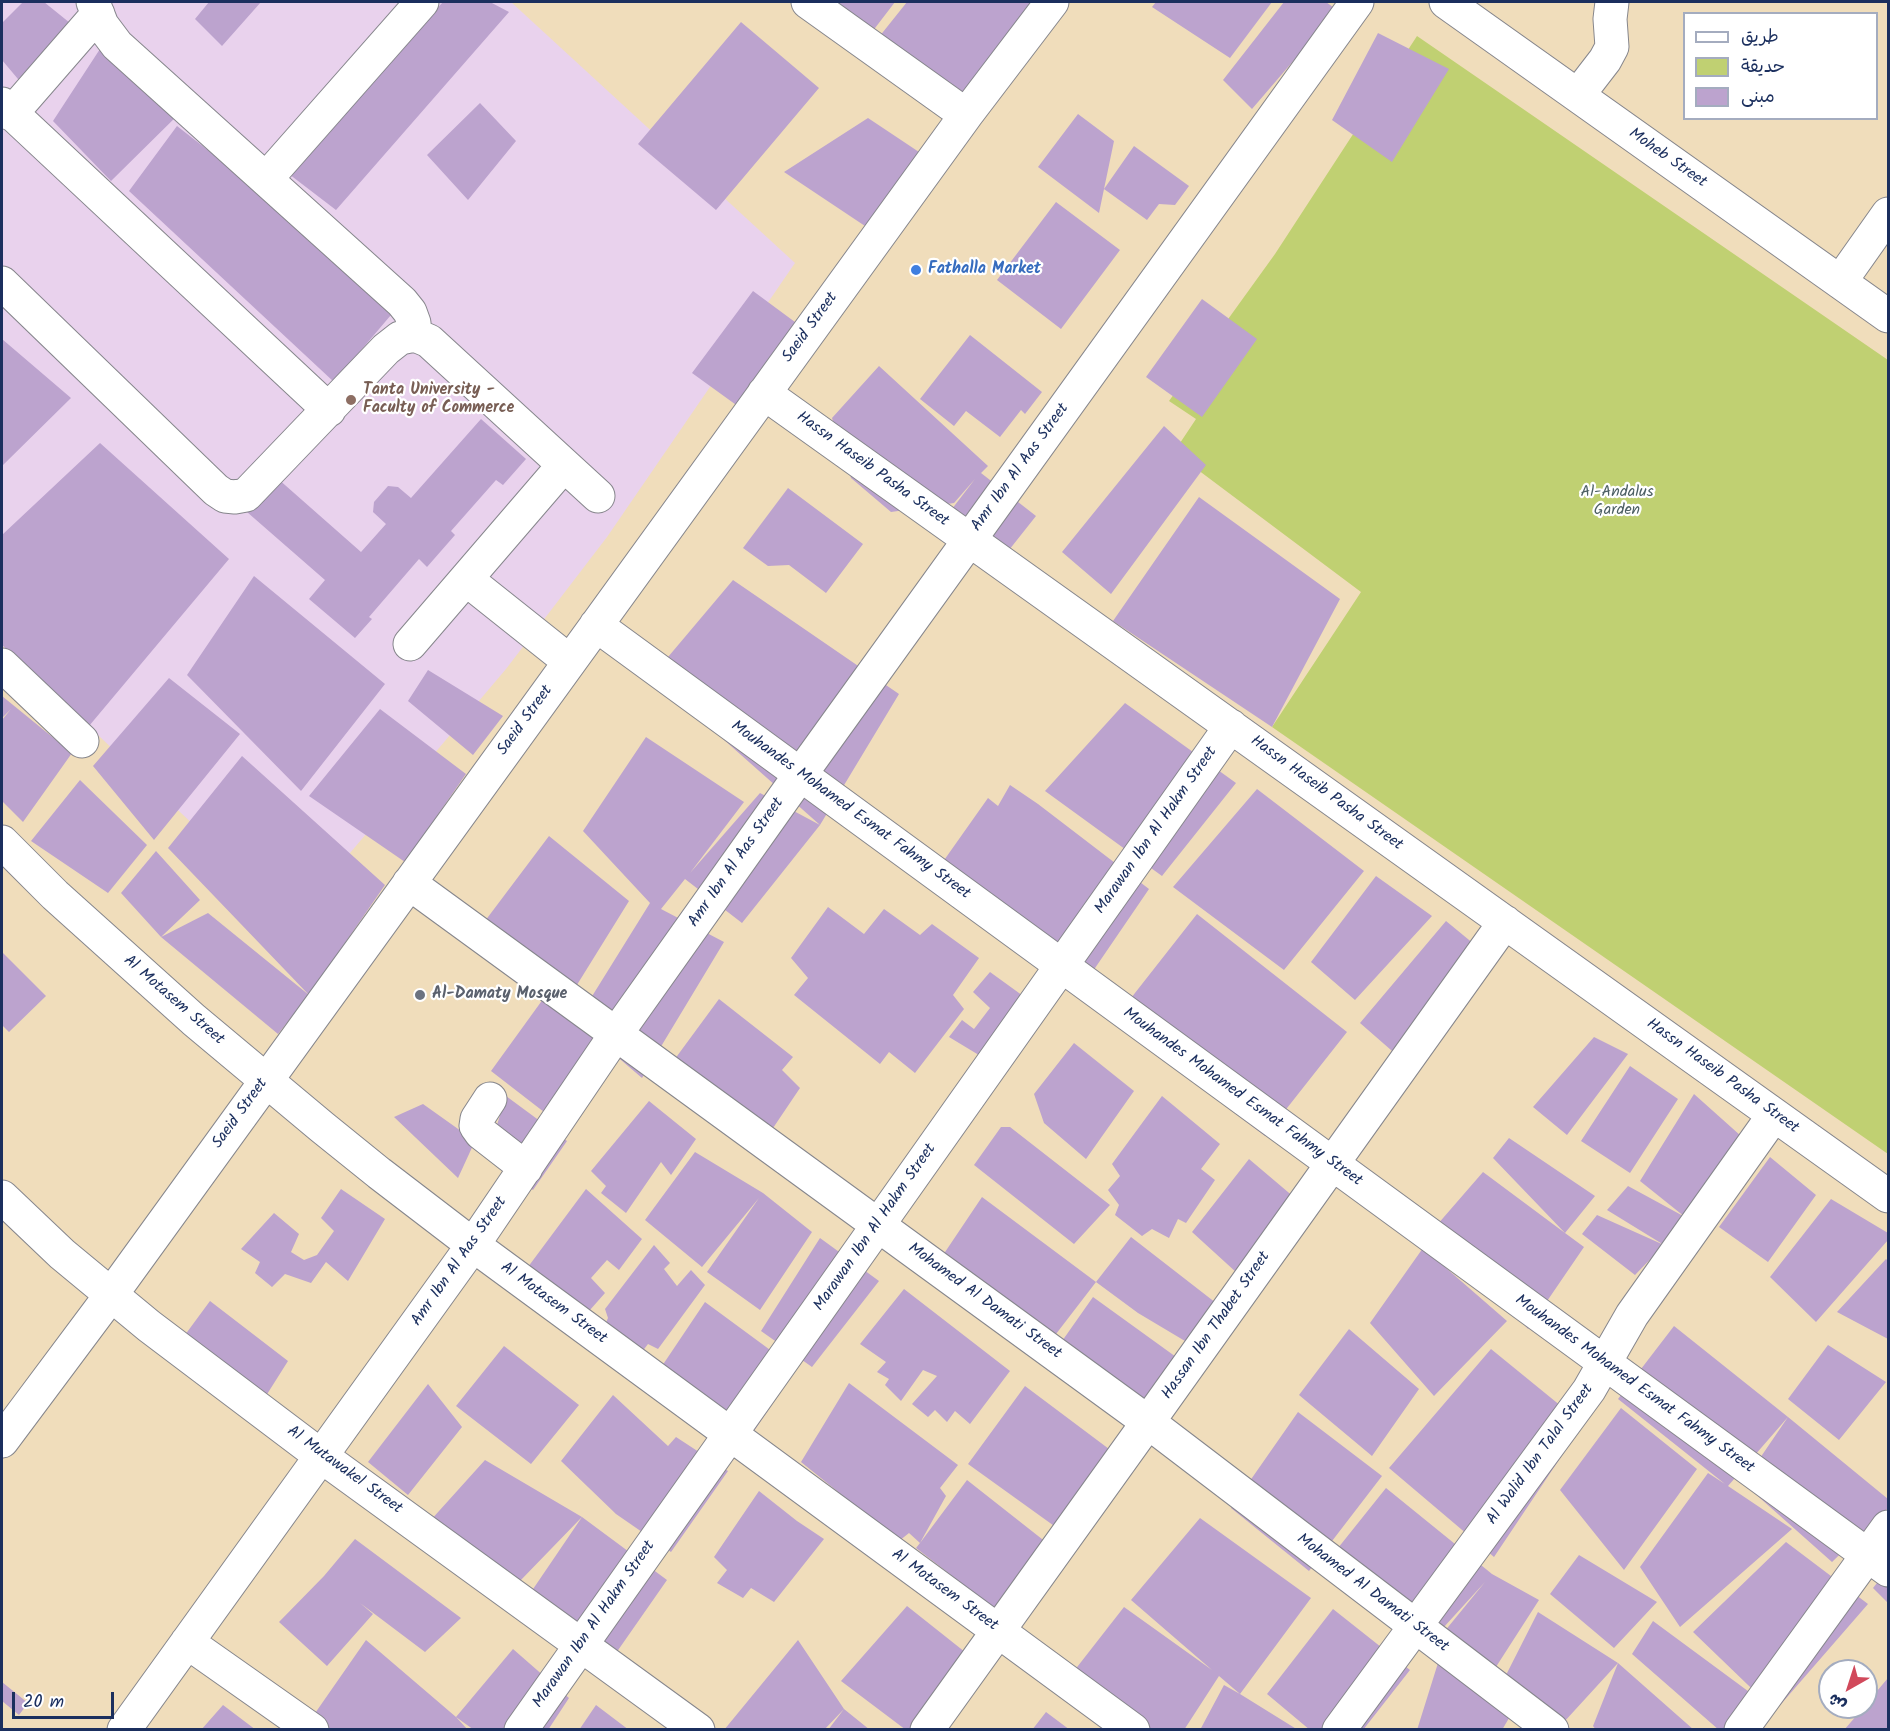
<!DOCTYPE html>
<meta charset="utf-8">
<style>
body{margin:0}
#map{position:relative;width:1890px;height:1731px;overflow:hidden;background:#f0ddbb;font-family:Kalam,"Playpen Sans Arabic",sans-serif}
canvas{display:block}
.frame{position:absolute;inset:0;border:3px solid #1b2f5e;pointer-events:none}
.legend{position:absolute;left:1683px;top:12px;width:195px;height:108px;box-sizing:border-box;background:#fff;border:2px solid #a4acbf;margin:0;padding:8px 10px;list-style:none;font-size:18px;color:#1b2f5e}
.legend li{display:flex;align-items:center;gap:12px;height:30px}
.legend b{width:30px;border:2px solid #a4acbf}
.north{position:absolute;left:1818px;top:1659px;width:60px;height:60px;box-sizing:border-box;background:#fff;border:2px solid #a4acbf;border-radius:50%;rotate:219deg;font-size:16px;font-weight:700;line-height:24px;text-align:center;color:#1b2f5e}
.north::after{content:'';display:block;margin:auto;width:21px;height:27px;background:#d1495b;clip-path:polygon(50% 0,100% 100%,50% 72%,0 100%)}
.scale{position:absolute;left:12px;top:1692px;width:102px;height:27px;box-sizing:border-box;border:3px solid #1b2f5e;border-top:0;padding-left:8px;font-size:18px;line-height:21px;white-space:nowrap;color:#1b2f5e;-webkit-text-stroke:4px #fff;paint-order:stroke}
</style>
<div id="map">
<canvas width="1890" height="1731"></canvas>
<div class="frame"></div>
<ul class="legend">
<li><b style="height:8px;background:#fff"></b>طريق</li>
<li><b style="height:16px;background:#c0d072"></b>حديقة</li>
<li><b style="height:16px;background:#bca3ce"></b>مبنى</li>
</ul>
<div class="north">ش</div>
<div class="scale">20 m</div>
</div>
<script>
const ctx = document.querySelector('canvas').getContext('2d');
ctx.lineJoin = 'round';
function fillPath(path, color) { ctx.fillStyle = color; ctx.fill(path, 'evenodd'); }
const poly = rows => new Path2D(rows.map(r => 'M' + r).join(''));
function trace(path, color, width, dash) { ctx.strokeStyle = color; ctx.lineWidth = width; ctx.lineCap = dash ? 'butt' : 'round'; ctx.setLineDash(dash || []); ctx.stroke(path); }
function label(font, color, halo, rows, align = 'center') {
  ctx.font = font + ' Kalam,sans-serif'; ctx.lineWidth = 4.5; ctx.setLineDash([]); ctx.textBaseline = 'middle'; ctx.strokeStyle = halo; ctx.fillStyle = color; for (const [text, x, y, turn = 0] of rows) {
    ctx.save(); ctx.translate(x, y); ctx.rotate((+turn || 0) * Math.PI / 180); ctx.textAlign = isNaN(turn) ? turn : align; if (halo) ctx.strokeText(text, 0, 0); ctx.fillText(text, 0, 0); ctx.restore();
  }
}
const built = poly([
 [2,2,511,2,795,263,607,537,506,669,294,919,2,645]
]);
const green = poly([
 [1417,36,1888,360,1888,1154,1272,727,1361,592,1174,452,1196,419,1169,401,1275,254]
]);
const building = poly([
 [23,2,44,2,70,23,23,85,2,60,2,23],
 [209,2,261,2,222,46,195,19],
 [443,2,490,2,509,12,336,210,285,171],
 [833,2,895,2,872,32],
 [907,2,1036,2,962,103,879,37],
 [1156,2,1272,2,1230,58,1152,7],
 [1284,2,1326,2,1337,10,1252,109,1223,80],
 [741,22,819,88,716,210,638,144],
 [1378,33,1449,69,1392,162,1332,120],
 [100,49,186,107,111,181,53,121],
 [480,103,516,141,468,200,427,155],
 [1078,114,1114,141,1099,213,1038,167],
 [868,118,922,154,871,230,784,172],
 [177,126,402,302,334,382,129,191],
 [1134,146,1189,186,1175,205,1159,204,1147,220,1104,189],
 [1056,202,1120,250,1061,329,997,280],
 [753,291,799,325,739,407,692,373],
 [1202,299,1257,339,1202,417,1146,377],
 [970,335,1042,392,1025,414,1021,410,1000,437,966,411,954,426,920,399],
 [2,339,71,398,2,466],
 [879,366,988,466,981,473,1036,516,990,574,935,531,975,479,954,503,891,512,851,478,832,418],
 [481,419,526,459,503,485,496,480,451,531,455,535,427,567,419,559,369,617,372,619,355,638,309,599,325,580,247,512,277,478,361,552,386,524,373,512,374,502,388,486,398,487,411,498],
 [1164,426,1206,465,1111,594,1062,552],
 [100,443,229,559,89,726,2,645,2,535],
 [788,488,863,544,826,593,789,565,768,566,743,548],
 [1199,497,1340,599,1272,727,1113,621],
 [254,576,385,684,301,791,187,675],
 [733,580,899,694,820,825,652,676],
 [428,670,503,716,473,755,408,701],
 [169,678,240,734,154,840,93,766],
 [2,696,72,753,23,822,2,801,2,720,11,709,2,718],
 [1125,703,1236,783,1162,876,1045,791],
 [380,709,466,774,405,862,309,796],
 [646,737,744,802,690,873,760,793,820,825,742,923,685,879,661,909,724,942,642,1078,586,1030,595,1039,544,1112,491,1071,546,995,576,1022,650,903,583,831],
 [242,756,385,885,309,995,278,1034,161,937,208,913,309,995,168,848],
 [80,780,147,845,108,893,31,841],
 [1010,785,1038,804,1149,889,1078,993,935,873,988,798,998,806],
 [1257,789,1364,871,1284,970,1173,887],
 [549,836,629,901,562,1009,485,921],
 [156,851,200,900,161,937,121,893],
 [1376,876,1432,916,1355,1000,1311,962],
 [828,907,864,934,884,909,920,935,932,924,979,958,953,995,964,1009,915,1073,889,1052,880,1064,794,995,808,978,791,958],
 [1197,914,1347,1032,1265,1136,1113,1021],
 [1446,921,1480,949,1399,1057,1360,1023],
 [2,952,46,996,9,1032,2,1025],
 [990,972,1048,1014,1007,1072,949,1037,962,1020,974,1029,990,1008,973,992],
 [719,999,793,1057,782,1070,800,1088,769,1134,669,1067],
 [1594,1037,1628,1054,1567,1135,1533,1107],
 [1074,1043,1134,1091,1086,1159,1044,1123,1034,1094],
 [1630,1066,1678,1099,1630,1173,1581,1141],
 [1694,1094,1741,1136,1685,1217,1664,1245,1635,1275,1582,1234,1597,1215,1664,1245,1607,1210,1628,1186,1685,1217,1640,1181],
 [506,1096,567,1141,533,1190,487,1157],
 [1162,1096,1220,1144,1201,1169,1215,1180,1186,1223,1178,1219,1169,1238,1152,1229,1142,1236,1115,1215,1119,1205,1108,1190,1120,1176,1112,1164],
 [649,1101,696,1139,671,1175,661,1162,626,1213,601,1193,606,1186,591,1171],
 [423,1104,475,1141,458,1178,394,1117],
 [1001,1127,1010,1127,1110,1205,1074,1244,974,1165],
 [1509,1138,1595,1196,1565,1233,1584,1247,1528,1329,1437,1225,1483,1172,1565,1233,1493,1158],
 [695,1152,763,1193,812,1232,760,1310,707,1272,759,1198,702,1267,645,1220],
 [1770,1157,1816,1195,1768,1262,1719,1227],
 [1249,1159,1295,1198,1237,1273,1192,1232],
 [341,1189,385,1219,348,1281,326,1262,311,1283,285,1274,272,1287,255,1273,260,1262,241,1249,274,1213,299,1234,291,1252,304,1260,317,1255,334,1231,321,1218],
 [586,1189,642,1239,619,1270,607,1260,591,1278,605,1293,582,1319,525,1271],
 [982,1197,1096,1282,1046,1347,935,1267],
 [1831,1199,1888,1233,1888,1240,1816,1322,1770,1277],
 [1131,1237,1216,1303,1190,1344,1138,1313,1096,1282],
 [820,1238,879,1281,812,1367,761,1331],
 [654,1245,670,1263,664,1269,677,1286,691,1270,705,1285,658,1349,648,1344,638,1357,603,1329,608,1318,605,1309],
 [1423,1248,1507,1321,1434,1396,1370,1323],
 [1886,1259,1888,1261,1888,1339,1837,1312],
 [904,1289,1010,1371,970,1424,955,1411,947,1422,935,1410,928,1417,912,1404,937,1376,923,1370,901,1401,885,1385,889,1379,877,1372,886,1362,860,1344],
 [1093,1297,1183,1362,1148,1408,1060,1344],
 [210,1301,288,1361,264,1399,182,1339],
 [705,1302,796,1369,754,1431,662,1366],
 [1674,1326,1788,1417,1728,1486,1792,1529,1680,1627,1640,1567,1708,1473,1725,1484,1618,1399],
 [1349,1329,1419,1389,1372,1456,1299,1395],
 [1828,1345,1886,1382,1839,1440,1788,1399],
 [504,1346,579,1405,531,1464,456,1406],
 [1491,1349,1583,1424,1494,1557,1389,1468],
 [849,1383,958,1465,940,1488,946,1496,920,1543,967,1480,1047,1543,995,1609,916,1548,920,1543,909,1533,899,1541,801,1462],
 [428,1384,462,1427,408,1495,368,1462],
 [1025,1386,1109,1449,1057,1528,968,1464],
 [613,1395,668,1446,676,1437,728,1471,671,1552,616,1514,561,1461],
 [1621,1408,1697,1469,1624,1570,1560,1490],
 [1298,1412,1382,1476,1309,1571,1231,1508],
 [1788,1417,1888,1499,1888,1508,1832,1562,1743,1483],
 [485,1460,582,1517,667,1580,614,1656,529,1595,582,1517,519,1582,430,1521],
 [1386,1488,1492,1574,1539,1600,1494,1670,1444,1632,1485,1582,1423,1650,1338,1548],
 [759,1491,797,1521,824,1539,774,1602,751,1588,743,1598,717,1583,727,1570,714,1557],
 [1200,1518,1311,1598,1240,1694,1219,1676,1184,1730,1139,1730,1074,1671,1124,1607,1212,1670,1131,1600],
 [355,1539,461,1618,425,1652,360,1603,373,1614,327,1666,279,1622,324,1576],
 [1786,1542,1868,1604,1775,1711,1693,1632],
 [1579,1555,1657,1602,1614,1648,1550,1594],
 [1888,1569,1888,1603,1873,1588],
 [907,1606,970,1656,915,1730,906,1730,841,1681],
 [1333,1609,1410,1670,1363,1730,1310,1730,1267,1694],
 [1538,1612,1618,1663,1694,1730,1596,1730,1593,1726,1618,1663,1564,1722,1505,1677],
 [1653,1621,1775,1711,1762,1730,1719,1730,1632,1654],
 [366,1640,456,1717,468,1730,326,1730,311,1719],
 [798,1640,844,1709,824,1730,724,1730],
 [513,1649,569,1698,548,1730,474,1730,456,1717],
 [1438,1663,1512,1713,1502,1730,1417,1730],
 [1888,1678,1888,1730,1844,1730,1864,1707,1866,1707,1866,1704],
 [2,1682,28,1703,19,1715,2,1701],
 [1224,1685,1240,1694,1298,1730,1200,1730],
 [223,1705,256,1730,201,1730],
 [596,1705,629,1730,579,1730],
 [844,1709,870,1730,828,1730],
 [1046,1712,1070,1730,1032,1730]
]);
const minor = poly([
 [93,2,102,25,117,45,402,302,410,312,414,323,415,335],
 [808,2,966,115],
 [1446,2,1888,316],
 [1578,95,1605,60,1612,47,1610,19,1612,2],
 [2,104,329,410],
 [11,114,98,14],
 [266,179,422,2],
 [1840,282,1888,214],
 [2,283,216,490,225,496,235,497,246,495,386,349,400,338,415,335,429,341,598,496],
 [764,393,1888,1196],
 [466,579,569,661],
 [596,625,1888,1570],
 [410,644,564,465],
 [2,665,82,741],
 [2,842,55,895,194,1020,322,1127,379,1173,473,1245,1133,1730],
 [409,883,1148,1422,1552,1730],
 [490,1099,477,1119,476,1126,481,1133,526,1168],
 [2,1197,62,1254,149,1326,321,1456,698,1730],
 [2,1441,111,1295,966,115,1052,2],
 [187,1642,312,1730],
 [124,1730,473,1245,616,1034,800,775,1357,2],
 [521,1730,1231,726],
 [927,1730,1148,1422,1505,922],
 [1339,1730,1589,1390,1632,1315,1774,1115],
 [1741,1730,1888,1527]
]);
const markers = [
 [916,270,6,"#3f7fe0"],
 [351,400,6,"#8d6e63"],
 [420,995,6,"#6b7280"]
];
const streetNames = [
 ["Moheb Street",1667,159,35],
 ["Saeid Street",811,328,-54],
 ["Amr Ibn Al Aas Street",1021,468,-54],
 ["Hassn Haseib Pasha Street",872,470,36],
 ["Saeid Street",526,721,-54],
 ["Hassn Haseib Pasha Street",1326,794,36],
 ["Mouhandes Mohamed Esmat Fahmy Street",850,811,36],
 ["Marawan Ibn Al Hakm Street",1157,831,-55],
 ["Amr Ibn Al Aas Street",737,863,-55],
 ["Al Motasem Street",173,1001,41],
 ["Hassn Haseib Pasha Street",1722,1077,36],
 ["Mouhandes Mohamed Esmat Fahmy Street",1242,1098,36],
 ["Saeid Street",241,1114,-54],
 ["Marawan Ibn Al Hakm Street",876,1228,-55],
 ["Amr Ibn Al Aas Street",460,1262,-55],
 ["Mohamed Al Damati Street",984,1302,36],
 ["Al Motasem Street",553,1304,36],
 ["Hassan Ibn Thabet Street",1217,1326,-55],
 ["Mouhandes Mohamed Esmat Fahmy Street",1634,1385,36],
 ["Al Walid Ibn Talal Street",1541,1455,-54],
 ["Al Mutawakel Street",344,1471,36],
 ["Al Motasem Street",944,1591,36],
 ["Mohamed Al Damati Street",1372,1594,37],
 ["Marawan Ibn Al Hakm Street",595,1625,-55]
];
const shopNames = [
 ["Fathalla Market",928,270]
];
const educationNames = [
 ["Tanta University -",363,391],
 ["Faculty of Commerce",363,409]
];
const parkNames = [
 ["Al-Andalus",1617,493],
 ["Garden",1617,511]
];
const worshipNames = [
 ["Al-Damaty Mosque",432,995]
];
fillPath(built, '#e9d2ed');
fillPath(green, '#c0d072');
fillPath(building, '#bca3ce');
trace(minor, '#86868c', 35);
trace(minor, '#fff', 33);
for (const [x, y, r, color] of markers) { const dot = new Path2D(); dot.arc(x, y, r, 0, 2 * Math.PI); ctx.fillStyle = color; ctx.fill(dot); trace(dot, '#fff', 2); }
label('16px', '#1b2f5e', '#fff', streetNames);
label('bold 16px', '#366cbe', '#fff', shopNames, 'left');
label('bold 16px', '#785e54', '#fff', educationNames, 'left');
label('16px', '#4d5f64', '#fff', parkNames);
label('bold 16px', '#5b616d', '#fff', worshipNames, 'left');
</script>
